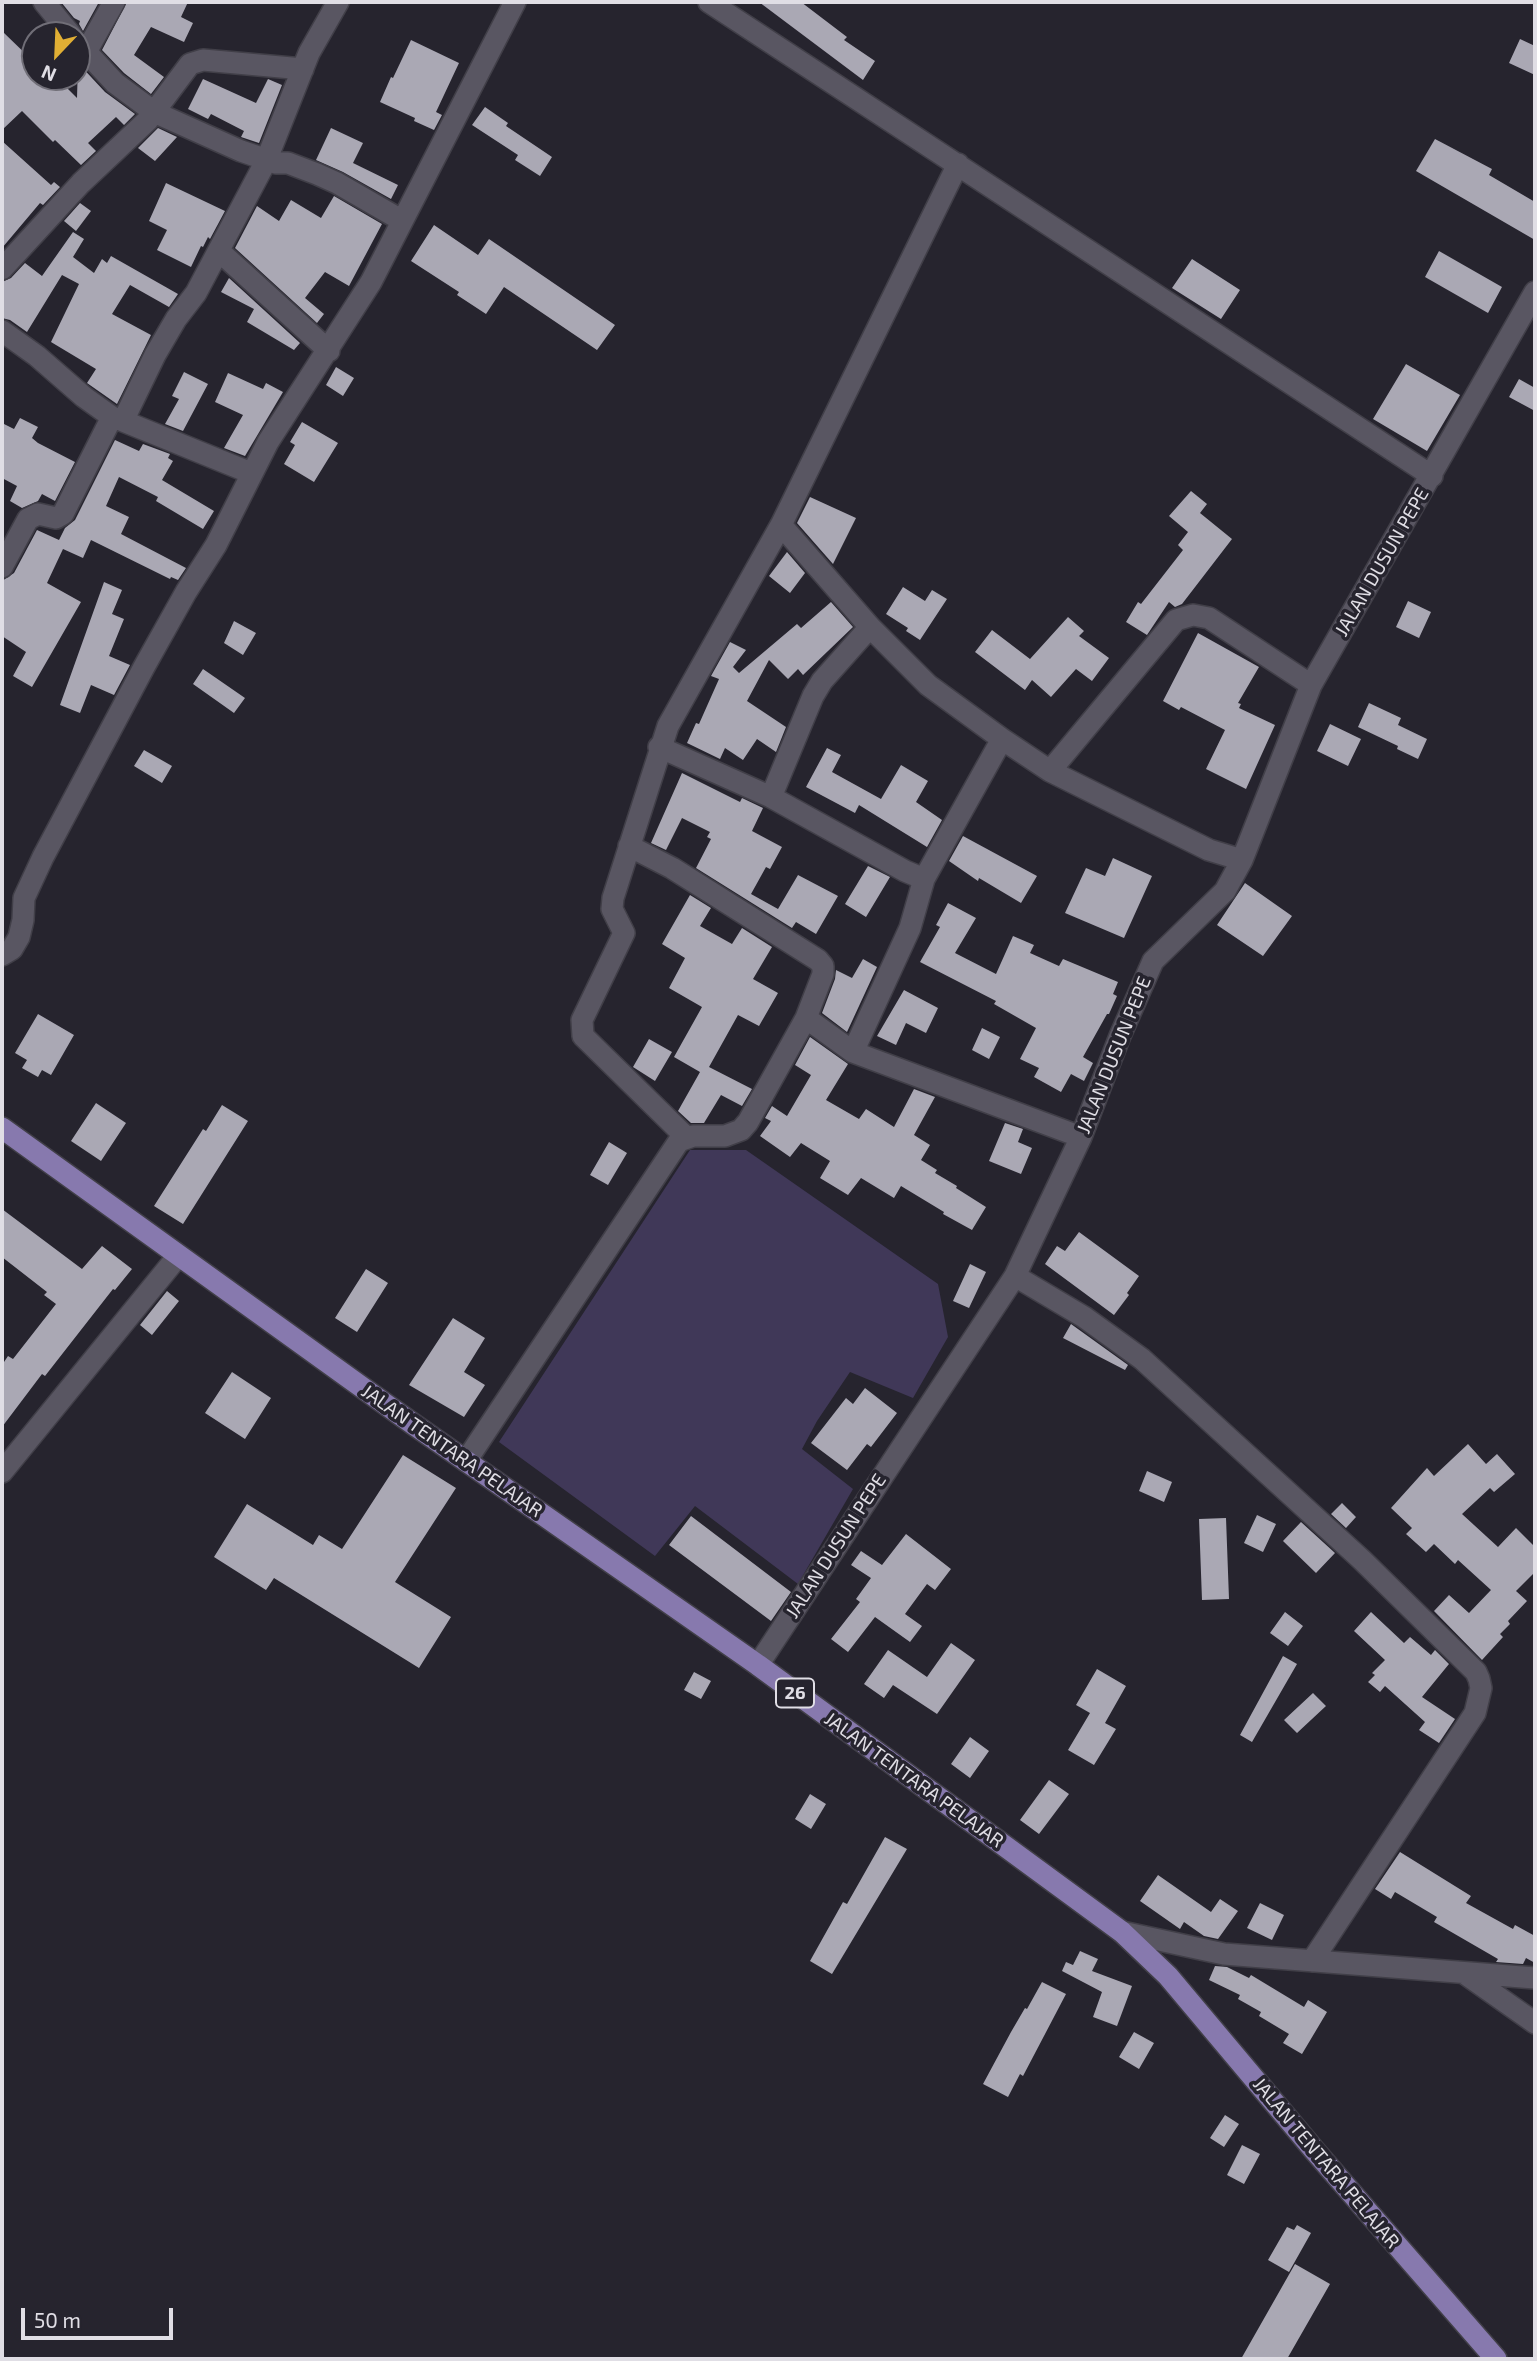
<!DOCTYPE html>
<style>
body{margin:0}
#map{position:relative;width:1537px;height:2361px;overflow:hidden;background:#26242e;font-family:"Exo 2",sans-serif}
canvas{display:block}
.frame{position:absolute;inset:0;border:4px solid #e0dee5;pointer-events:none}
.north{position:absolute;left:21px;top:21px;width:70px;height:70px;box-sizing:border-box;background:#26242e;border:2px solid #706e77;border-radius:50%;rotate:203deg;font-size:19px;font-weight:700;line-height:28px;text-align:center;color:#e0dee5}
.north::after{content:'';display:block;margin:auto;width:24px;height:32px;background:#e1af34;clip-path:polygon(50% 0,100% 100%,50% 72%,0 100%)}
.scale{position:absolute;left:21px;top:2308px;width:152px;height:32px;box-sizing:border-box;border:4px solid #e0dee5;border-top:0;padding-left:9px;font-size:21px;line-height:24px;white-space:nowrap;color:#e0dee5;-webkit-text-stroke:5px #26242e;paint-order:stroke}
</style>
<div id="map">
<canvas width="1537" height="2361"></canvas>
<div class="frame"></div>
<div class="north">N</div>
<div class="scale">50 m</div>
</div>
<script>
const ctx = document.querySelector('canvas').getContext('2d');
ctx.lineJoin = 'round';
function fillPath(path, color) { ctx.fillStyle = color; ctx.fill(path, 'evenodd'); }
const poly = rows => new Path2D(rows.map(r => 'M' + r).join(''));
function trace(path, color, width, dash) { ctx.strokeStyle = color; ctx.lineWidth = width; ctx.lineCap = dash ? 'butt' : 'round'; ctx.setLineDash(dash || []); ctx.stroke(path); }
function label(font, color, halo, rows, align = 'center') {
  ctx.font = font + ' "Exo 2",sans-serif'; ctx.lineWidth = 7; ctx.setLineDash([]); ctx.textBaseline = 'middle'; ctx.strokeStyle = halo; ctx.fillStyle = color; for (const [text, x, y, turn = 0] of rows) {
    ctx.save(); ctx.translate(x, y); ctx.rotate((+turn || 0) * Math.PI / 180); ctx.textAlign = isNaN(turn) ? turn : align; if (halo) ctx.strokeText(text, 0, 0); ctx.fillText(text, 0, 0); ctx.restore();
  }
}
const green = poly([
 [690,1150,746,1150,938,1284,948,1337,913,1398,850,1372,817,1421,802,1449,853,1489,798,1584,695,1506,655,1556,499,1442]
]);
const building = poly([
 [61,2,99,2,83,31,79,24,80,21,74,18],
 [127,2,188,2,181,17,193,23,184,42,151,27,134,55,164,77,151,94,124,73,102,50],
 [759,2,801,2,847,37,844,40,875,61,863,80],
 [2,31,35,63,35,77,56,77,77,98,78,63,105,92,135,114,124,125,116,117,88,143,96,151,81,165,55,140,53,142,22,111,2,130],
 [1520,39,1535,46,1535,75,1509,63],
 [411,40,459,63,436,112,442,115,434,130,414,121,415,118,380,102,391,77,393,78],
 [203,79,256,103,268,79,282,85,259,143,241,137,244,131,211,114,208,119,188,109],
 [485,107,508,123,506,126,552,157,540,176,515,160,518,155,472,125],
 [158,128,177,137,155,161,138,148],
 [331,128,363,143,353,163,398,185,391,199,343,172,316,160],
 [1435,139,1492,169,1489,175,1535,202,1535,240,1416,171],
 [2,141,51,185,54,182,60,187,43,205,40,203,2,248],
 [166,183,225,211,210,239,208,237,203,247,201,246,191,267,157,250,167,230,149,221],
 [334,196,382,224,349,286,325,272,305,298,324,314,317,323,235,248,257,206,279,221,291,200,321,218],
 [80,203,91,211,76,231,64,221],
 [434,225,478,255,489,239,615,325,597,350,504,287,486,314,457,295,459,292,411,261],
 [73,232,84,239,73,257,94,273,102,259,107,263,111,256,178,294,169,307,130,285,112,314,151,335,117,404,87,383,96,369,51,342,79,284,62,275,27,332,10,320,2,318,2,282,11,278,25,263,42,276],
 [1439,251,1502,287,1488,313,1425,277],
 [1192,259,1240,290,1221,319,1172,288],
 [229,278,300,343,294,350,247,322,254,309,221,292],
 [1406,364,1460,395,1427,451,1373,419],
 [336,367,354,378,343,396,326,385],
 [184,372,208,384,183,431,165,424,179,399,172,396],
 [228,373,263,389,266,383,283,392,245,456,224,448,243,415,215,402],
 [1519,379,1535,388,1535,411,1509,397],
 [20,418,38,427,32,438,38,443,75,462,55,501,42,494,38,501,22,508,10,501,17,486,2,478,2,423,14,429],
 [302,422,338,443,314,482,284,464,295,445,290,442],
 [115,440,139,451,143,444,170,454,168,458,173,461,162,480,214,511,203,529,156,501,158,497,119,477,106,506,129,517,121,534,186,568,178,580,171,577,170,579,91,540,83,558,63,549,47,583,81,602,32,687,13,676,26,652,2,636,2,581,14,573,37,530,59,540,65,528,75,520],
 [1191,491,1207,504,1200,513,1232,539,1182,604,1175,607,1169,602,1147,635,1126,622,1138,602,1141,604,1183,550,1178,545,1188,532,1169,516],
 [810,497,856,518,833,564,797,523],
 [787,552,805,573,790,593,769,576],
 [104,582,122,590,112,614,124,619,109,656,130,665,114,695,91,685,80,713,60,705],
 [903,587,925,601,932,590,947,599,920,640,906,631,908,628,886,614],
 [1408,601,1431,612,1419,638,1396,627],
 [831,602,853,627,803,675,798,669,788,679,769,660,747,701,786,727,776,752,757,739,743,760,725,748,720,759,687,743,696,723,699,724,719,679,711,676,730,642,746,650,733,667,739,673,797,624,801,628],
 [1068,617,1084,631,1079,636,1109,658,1092,681,1076,669,1051,697,1032,680,1025,690,975,652,992,630,1030,659],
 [234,621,256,633,243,655,224,643],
 [1198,633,1259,667,1238,703,1241,704,1239,708,1275,725,1246,789,1206,769,1225,730,1181,707,1179,710,1163,701],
 [203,669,245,698,234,713,193,684],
 [1369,703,1401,718,1398,725,1427,739,1418,759,1397,749,1398,746,1358,727],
 [1330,724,1361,739,1348,766,1317,751],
 [827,748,841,755,832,772,881,799,901,765,928,781,916,802,942,820,927,847,859,805,855,813,806,787],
 [144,750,172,766,162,783,134,766],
 [682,773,740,802,742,798,763,808,752,831,782,847,770,869,766,867,751,894,778,909,798,875,838,896,816,934,796,922,792,928,696,868,711,839,707,837,710,832,682,818,666,850,651,843],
 [963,836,1037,876,1021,903,979,878,978,881,949,861],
 [1113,858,1152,876,1124,938,1065,913,1086,868,1105,876],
 [868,866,890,877,866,917,845,904],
 [1245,883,1292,916,1263,956,1217,925],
 [690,895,711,908,700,926,732,944,742,928,772,947,753,979,778,993,759,1026,738,1015,709,1067,752,1089,742,1106,721,1095,704,1123,691,1123,678,1111,700,1072,674,1057,702,1007,669,988,685,958,662,944],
 [948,903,976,918,955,953,996,974,1013,936,1034,945,1030,953,1059,966,1063,959,1118,982,1113,994,1117,996,1109,1014,1107,1014,1083,1057,1093,1063,1084,1081,1071,1074,1061,1092,1034,1077,1039,1068,1020,1059,1036,1028,994,1004,996,1001,920,962,940,927,936,925],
 [863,959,877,967,847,1032,822,1013,835,979,836,970,852,978],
 [904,990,938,1008,926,1033,906,1023,896,1045,877,1036],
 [38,1014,74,1035,51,1075,42,1070,38,1077,22,1068,27,1060,15,1053],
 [982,1028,1000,1037,989,1059,972,1050],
 [810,1037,848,1064,826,1100,859,1119,866,1109,894,1127,914,1089,935,1097,914,1135,930,1145,921,1160,937,1170,935,1173,957,1186,956,1188,986,1207,972,1230,943,1214,944,1212,901,1186,894,1198,861,1178,848,1195,820,1178,830,1161,801,1143,790,1157,760,1136,771,1121,765,1118,772,1106,787,1116,811,1075,795,1065],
 [649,1039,672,1052,655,1081,633,1067],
 [96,1103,126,1123,101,1161,71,1141],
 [222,1105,248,1121,183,1224,154,1206,203,1129,206,1131],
 [1005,1123,1023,1129,1018,1142,1032,1148,1021,1174,989,1161],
 [609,1142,627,1153,608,1185,590,1175],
 [2,1209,82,1269,102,1246,132,1269,115,1290,113,1289,45,1376,42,1374,2,1427,2,1365,8,1356,13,1359,56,1304,44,1295,47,1292,2,1257],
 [1079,1232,1139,1276,1127,1293,1129,1295,1114,1315,1045,1264,1057,1246,1065,1251],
 [970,1264,986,1272,969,1308,953,1301],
 [366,1269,388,1283,357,1332,335,1318],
 [167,1291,179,1301,152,1335,140,1325],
 [453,1318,485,1338,464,1372,485,1385,464,1417,409,1385],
 [1071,1324,1128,1365,1125,1370,1063,1338],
 [232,1372,271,1398,245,1439,205,1413],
 [865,1388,897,1413,871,1447,867,1444,847,1470,811,1443,846,1398,853,1404],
 [1468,1444,1486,1464,1497,1454,1515,1474,1494,1492,1490,1488,1462,1514,1498,1547,1516,1528,1535,1547,1535,1572,1516,1591,1527,1601,1508,1621,1510,1624,1500,1634,1503,1637,1482,1660,1434,1611,1449,1595,1469,1613,1491,1590,1458,1560,1455,1564,1434,1544,1426,1552,1406,1534,1412,1528,1391,1508,1427,1468,1434,1476],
 [403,1455,456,1488,395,1582,451,1617,419,1668,274,1578,266,1590,214,1557,247,1504,313,1545,319,1535,342,1549],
 [1147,1471,1172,1482,1164,1502,1139,1491],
 [1342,1503,1356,1517,1346,1528,1331,1514],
 [1257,1515,1276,1524,1263,1552,1244,1543],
 [691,1516,791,1592,771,1621,669,1545],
 [1226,1518,1229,1599,1202,1600,1199,1519],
 [1301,1522,1335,1553,1316,1573,1283,1541],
 [906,1534,951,1569,935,1590,927,1584,905,1614,922,1626,910,1642,875,1617,848,1652,831,1639,860,1602,856,1599,871,1578,851,1565,861,1551,882,1565],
 [1285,1612,1303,1626,1288,1646,1270,1633],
 [1371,1612,1404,1643,1410,1637,1431,1655,1435,1650,1449,1664,1422,1697,1455,1719,1439,1743,1419,1730,1425,1722,1385,1686,1380,1692,1368,1682,1375,1675,1372,1673,1385,1660,1354,1631],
 [951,1643,975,1660,937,1714,893,1685,884,1698,864,1684,888,1650,927,1677],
 [1283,1656,1297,1664,1252,1742,1240,1735],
 [1097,1669,1126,1686,1105,1723,1116,1729,1094,1765,1068,1750,1090,1713,1076,1705],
 [694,1672,711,1681,701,1699,684,1690],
 [1313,1693,1326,1706,1297,1733,1284,1720],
 [970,1737,989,1751,970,1778,951,1764],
 [1049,1780,1069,1794,1039,1834,1020,1820],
 [810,1794,826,1804,811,1829,795,1819],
 [885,1837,907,1849,832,1974,810,1961,843,1902,847,1904],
 [1400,1852,1471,1896,1466,1903,1513,1929,1515,1925,1535,1936,1535,1963,1526,1958,1523,1964,1496,1962,1498,1959,1434,1922,1437,1917,1395,1892,1391,1899,1375,1889],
 [1158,1875,1211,1912,1220,1899,1238,1911,1218,1939,1204,1936,1184,1922,1180,1929,1140,1901],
 [1260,1903,1284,1915,1272,1940,1247,1928],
 [1080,1951,1098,1959,1092,1971,1132,1986,1117,2026,1093,2017,1102,1992,1062,1971,1066,1962,1073,1965],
 [1215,1966,1227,1967,1249,1978,1251,1975,1304,2007,1308,2000,1327,2012,1302,2054,1283,2043,1289,2034,1259,2016,1261,2012,1238,1999,1240,1995,1209,1980],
 [1042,1982,1066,1994,1023,2076,1020,2074,1008,2097,983,2084,1011,2032,1025,2008,1027,2009],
 [1134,2032,1154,2043,1139,2069,1119,2057],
 [1225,2115,1239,2124,1224,2147,1210,2138],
 [1242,2145,1260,2154,1244,2184,1227,2175],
 [1297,2225,1311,2233,1289,2272,1268,2260,1287,2227,1294,2230],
 [1295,2264,1330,2284,1287,2359,1241,2359]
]);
const minor = poly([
 [44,2,71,35],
 [709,2,1432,476],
 [77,42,115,83,154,112,241,151,276,163,288,163,317,174,337,183,401,220],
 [86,52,114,2],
 [219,251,329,351],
 [2,269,81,183,148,120,190,64,203,60,303,69],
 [2,331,37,356,84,397,112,417,123,421,155,355,176,319,196,293,266,161,309,53,338,2],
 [123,421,251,473],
 [781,525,870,627,928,685,1002,739,1050,771,1209,850,1242,860],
 [2,567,28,519,38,514,56,518,63,514,112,417],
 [659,747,771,797,905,871,924,879],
 [1050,771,1176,620,1193,615,1209,618,1311,685],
 [771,797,813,696,822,681,870,627],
 [629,846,672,868,818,960,823,966,823,974,806,1018,853,1052,1081,1137],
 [2,955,12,949,19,937,23,920,24,898,43,857,144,667,186,592,216,545,268,442,371,282,515,2],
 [853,1052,910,928,924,879,1002,739],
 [686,1137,583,1036,582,1020,624,933,612,909,613,898,668,726,781,525,958,164],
 [1015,1276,1084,1317,1142,1359,1362,1560,1476,1672,1479,1679,1481,1688,1475,1713,1312,1961],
 [466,1461,679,1141,693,1136,725,1136,741,1130,748,1122,806,1018],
 [2,1472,178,1256],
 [758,1665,1015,1276,1081,1137,1120,1036,1153,961,1225,891,1242,860,1311,685,1535,292],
 [1122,1932,1224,1954,1535,1978],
 [1464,1973,1535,2023]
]);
const major = poly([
 [2,1128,413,1424,758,1665,1122,1932,1168,1976,1314,2150,1496,2359]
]);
const shields = [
 [795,1693,38]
];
const shieldNames = [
 ["26",795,1693]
];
const streetNames = [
 ["JALAN DUSUN PEPE",1382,562,-60],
 ["JALAN DUSUN PEPE",1114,1055,-68],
 ["JALAN TENTARA PELAJAR",452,1451,35],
 ["JALAN DUSUN PEPE",836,1546,-57],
 ["JALAN TENTARA PELAJAR",914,1780,36],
 ["JALAN TENTARA PELAJAR",1326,2163,50]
];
fillPath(green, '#403858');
fillPath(building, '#aaa8b4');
trace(minor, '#413f48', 24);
trace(major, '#413f48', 24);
trace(minor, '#595662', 21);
trace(major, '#8779ae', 21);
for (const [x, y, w] of shields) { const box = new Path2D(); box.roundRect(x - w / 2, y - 14.5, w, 29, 5); ctx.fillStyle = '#26242e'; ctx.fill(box); trace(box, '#e0dee5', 2); }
label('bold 18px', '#e0dee5', null, shieldNames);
label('19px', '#e0dee5', '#26242e', streetNames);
</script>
